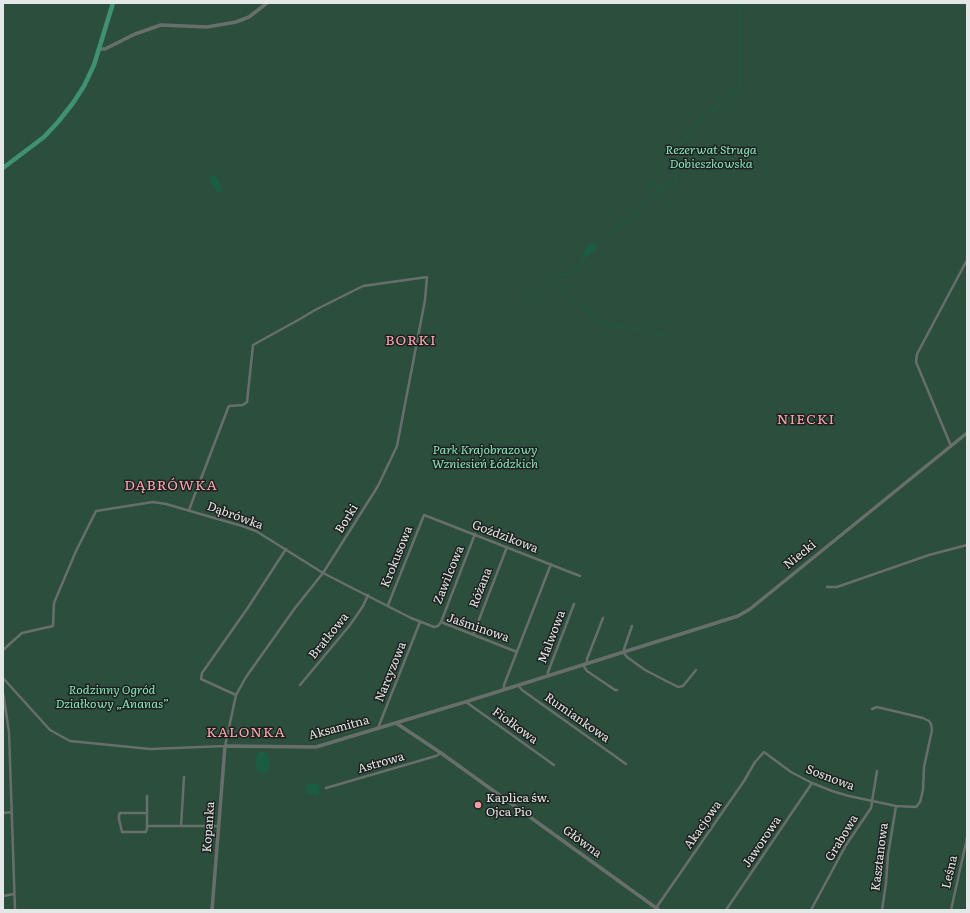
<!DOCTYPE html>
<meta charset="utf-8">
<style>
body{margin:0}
#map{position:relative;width:970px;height:913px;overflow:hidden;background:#333936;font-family:Literata,serif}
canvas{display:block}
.frame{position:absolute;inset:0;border:4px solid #e3e7e5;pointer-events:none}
</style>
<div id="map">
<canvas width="970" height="913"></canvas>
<div class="frame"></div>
</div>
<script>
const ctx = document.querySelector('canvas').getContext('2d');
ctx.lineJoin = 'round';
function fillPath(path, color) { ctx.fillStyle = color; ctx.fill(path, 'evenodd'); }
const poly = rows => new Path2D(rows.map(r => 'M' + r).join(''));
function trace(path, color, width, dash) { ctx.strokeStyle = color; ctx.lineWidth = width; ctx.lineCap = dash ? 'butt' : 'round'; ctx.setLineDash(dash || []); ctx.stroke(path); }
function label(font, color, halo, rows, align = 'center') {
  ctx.font = font + ' Literata,serif'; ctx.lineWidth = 3; ctx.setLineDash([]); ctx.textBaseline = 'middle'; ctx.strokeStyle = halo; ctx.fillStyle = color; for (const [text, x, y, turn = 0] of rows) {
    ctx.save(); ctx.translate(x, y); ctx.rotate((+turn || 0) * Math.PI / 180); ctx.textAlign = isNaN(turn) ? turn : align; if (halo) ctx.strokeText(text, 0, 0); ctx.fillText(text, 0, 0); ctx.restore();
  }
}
const green = poly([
 [3,3,967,3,967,910,3,910]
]);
const water = poly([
 [214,174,218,179,222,188,222,192,217,192,209,179,212,175],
 [593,243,595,244,597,248,584,259,583,257,584,250],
 [258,752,265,752,268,755,269,764,267,773,260,772,256,769,256,758],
 [308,783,320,785,318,796,307,793,306,787]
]);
const stream = poly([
 [653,194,646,189,649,183,654,183,659,188,662,189],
 [596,246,604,240,613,230,620,227,622,223,630,222,633,220,636,210,644,209,644,206,653,195,677,181,674,163,678,155,680,143,692,131,703,116,709,112,715,111,718,108,720,104,739,88,741,83,740,57,741,41,739,33,741,31,739,16,740,3],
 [551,281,568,296,586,307,592,315,598,318,599,321,602,323,673,337],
 [522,295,536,290,544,292,548,289,550,281,555,275,570,274,572,271,578,269,584,258]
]);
const minor = poly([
 [951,446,916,362,917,354,967,260],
 [827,587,837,587,929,555,967,545],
 [388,605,424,515,580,576],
 [441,622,517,652],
 [632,626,624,649,624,653,627,657,645,670,678,687,683,686,696,670],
 [473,635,507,547],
 [3,650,22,633,53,626,54,603,76,551,96,511,153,502,166,504,242,526,256,531,323,573,411,618,434,627,438,626,441,622,475,534],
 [587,664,587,659,603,618],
 [583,665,587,671,615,690,617,690],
 [548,676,548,672,574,604],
 [3,678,50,730,70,741,150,749,225,746,236,695,246,677,295,608,323,573,378,486,397,446,425,300,427,277,363,286,315,310,300,319,253,345,247,402,243,405,229,406,228,408,189,510],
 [300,685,350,625,363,606,368,595],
 [518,685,522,690,626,764],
 [504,690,504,685,551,564],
 [3,693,9,732,15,910],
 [236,695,201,679,202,673,247,609,286,549],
 [466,702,554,765],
 [378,728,420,622],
 [326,788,436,756,441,753],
 [3,813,12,812],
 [147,813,120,813,119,815,119,819,122,832,146,832,147,828,147,796],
 [147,826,219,826],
 [181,826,184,777],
 [3,896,14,894],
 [656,908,744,781,755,762,764,752,791,772,812,783,832,791,849,796,896,806,916,807,920,802,923,790,924,767,932,730,931,724,929,721,923,718,877,707,872,709],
 [726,910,812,783],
 [811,910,846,845,871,808,877,771],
 [882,910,886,883,888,855,896,806],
 [951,910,967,838]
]);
const tertiary = poly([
 [100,49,105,49,135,34,161,25,207,27,236,22,249,17,267,3],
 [396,723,441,753,659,910],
 [212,910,225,746,316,747,465,702,738,616,750,609,967,433]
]);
const primary = poly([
 [3,168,44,137,58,122,73,103,84,86,94,65,113,3]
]);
const markers = [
 [478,805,4,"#f49aa5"]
];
const parkNames = [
 ["Rezerwat Struga",711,150],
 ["Dobieszkowska",711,164],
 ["Park Krajobrazowy",485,450],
 ["Wzniesień Łódzkich",485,464],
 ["Rodzinny Ogród",112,690],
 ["Działkowy „Ananas”",112,704]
];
const streetNames = [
 ["Dąbrówka",235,516,20],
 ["Borki",347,519,-58],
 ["Goździkowa",505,537,21],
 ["Niecki",800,555,-39],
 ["Krokusowa",397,557,-68],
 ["Zawilcowa",449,575,-68],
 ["Różana",481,588,-69],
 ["Jaśminowa",478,628,19],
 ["Bratkowa",329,636,-51],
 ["Malwowa",552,637,-69],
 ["Narcyzowa",391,672,-68],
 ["Rumiankowa",577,718,35],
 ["Fiołkowa",515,726,36],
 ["Aksamitna",339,728,-15],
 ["Astrowa",381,763,-16],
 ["Sosnowa",830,778,21],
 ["Akacjowa",703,825,-55],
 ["Kopanka",209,827,-86],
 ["Grabowa",842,838,-59],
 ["Główna",582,842,36],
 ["Jaworowa",762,842,-56],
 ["Kasztanowa",880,857,-83],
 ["Leśna",950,872,-77]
];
const poiNames = [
 ["Kaplica św.",486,798],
 ["Ojca Pio",486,812]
];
const quarterNames = [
 ["BORKI",411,341],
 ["NIECKI",806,420],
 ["DĄBRÓWKA",171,486],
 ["KALONKA",246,733]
];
fillPath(green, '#2b4e3d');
fillPath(water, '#1b5d42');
trace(stream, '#1b5d42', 1);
trace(minor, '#686f6b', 2.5);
trace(tertiary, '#686f6b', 3.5);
trace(primary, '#409172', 4.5);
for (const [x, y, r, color] of markers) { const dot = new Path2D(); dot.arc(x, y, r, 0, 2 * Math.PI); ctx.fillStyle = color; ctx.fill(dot); trace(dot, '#1d201e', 1.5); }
label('italic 12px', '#87e5b9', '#1d201e', parkNames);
label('12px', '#e3e7e5', '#1d201e', streetNames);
label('12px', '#e3e7e5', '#1d201e', poiNames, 'left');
ctx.letterSpacing = '1px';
label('14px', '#f9a5ae', '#1d201e', quarterNames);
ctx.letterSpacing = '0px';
</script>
